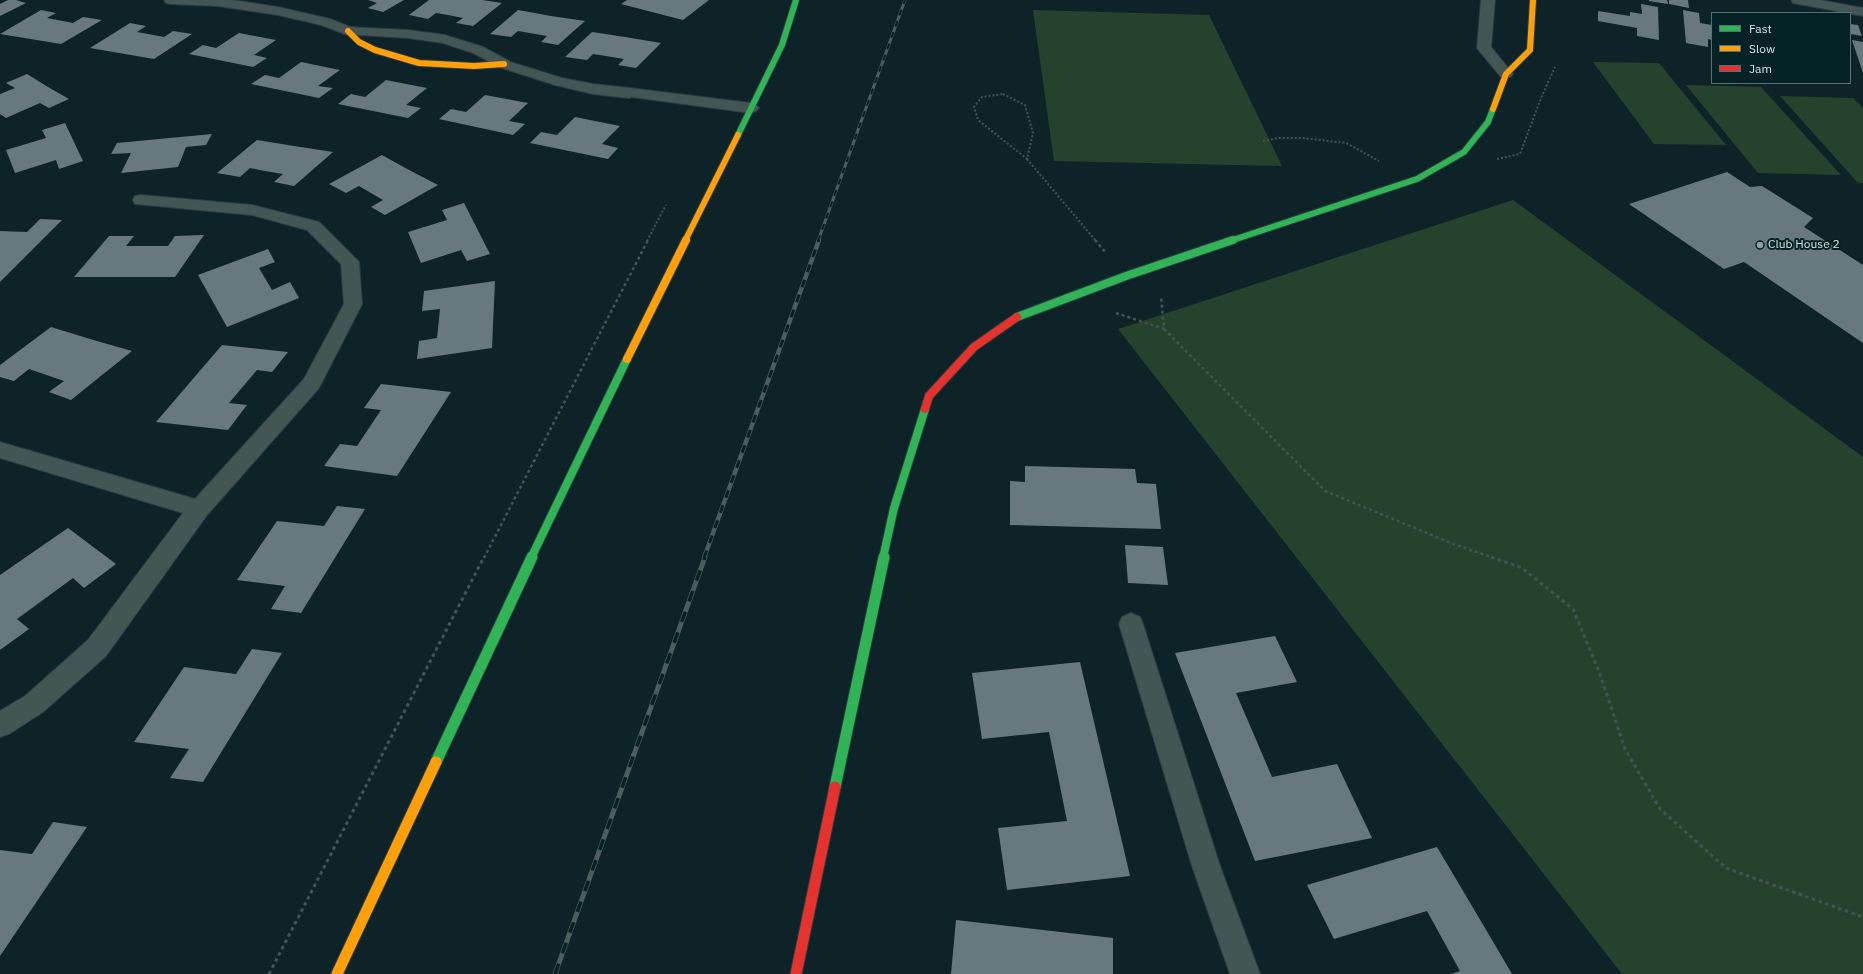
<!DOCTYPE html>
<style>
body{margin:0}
#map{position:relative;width:1863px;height:974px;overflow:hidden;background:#0e2328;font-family:"IBM Plex Sans",sans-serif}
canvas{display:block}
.legend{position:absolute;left:1711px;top:12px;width:140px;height:72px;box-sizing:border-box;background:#042126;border:1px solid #567074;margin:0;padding:5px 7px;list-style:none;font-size:12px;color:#d2e6ea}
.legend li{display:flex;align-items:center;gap:8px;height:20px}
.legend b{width:20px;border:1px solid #567074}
</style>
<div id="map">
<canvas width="1863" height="974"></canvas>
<ul class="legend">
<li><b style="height:5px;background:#30b455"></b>Fast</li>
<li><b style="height:5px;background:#ff9f0a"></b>Slow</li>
<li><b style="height:5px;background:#e5322d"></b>Jam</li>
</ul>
</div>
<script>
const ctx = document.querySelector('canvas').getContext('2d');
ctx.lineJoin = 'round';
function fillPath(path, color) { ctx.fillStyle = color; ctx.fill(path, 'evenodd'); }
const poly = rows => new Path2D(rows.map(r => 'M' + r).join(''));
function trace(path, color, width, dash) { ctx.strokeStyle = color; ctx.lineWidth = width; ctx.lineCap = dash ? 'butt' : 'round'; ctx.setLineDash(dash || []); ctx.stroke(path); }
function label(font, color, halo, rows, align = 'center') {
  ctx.font = font + ' "IBM Plex Sans",sans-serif'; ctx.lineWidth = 4; ctx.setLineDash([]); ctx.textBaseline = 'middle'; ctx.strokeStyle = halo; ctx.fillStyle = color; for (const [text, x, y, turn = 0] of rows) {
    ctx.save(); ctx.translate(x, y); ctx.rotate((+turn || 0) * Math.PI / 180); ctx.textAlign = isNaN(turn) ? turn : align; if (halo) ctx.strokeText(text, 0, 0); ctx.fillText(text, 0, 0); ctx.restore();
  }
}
const green = poly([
 [1033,10,1209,15,1282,166,1054,161],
 [1593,62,1659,63,1726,145,1654,144],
 [1686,85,1761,87,1841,175,1758,173],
 [1780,96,1853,98,1863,108,1863,183,1858,183],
 [1513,200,1863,457,1863,974,1622,974,1118,329]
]);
const building = poly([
 [8,0,16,0,26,3,0,16,0,4],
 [368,0,404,0,383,12,368,8,377,3],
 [429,0,482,0,502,3,473,26,456,23,463,18,448,15,436,13,428,19,409,15],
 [627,0,709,0,683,20,621,4],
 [1649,0,1667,0,1668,4,1649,1],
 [1669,0,1688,0,1689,8,1669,4],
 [1641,4,1658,7,1659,40,1637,36,1637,28,1598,21,1598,11,1630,16,1630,12,1642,14],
 [41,10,56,13,47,18,73,23,83,17,102,20,61,44,0,34],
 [518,10,551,16,585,21,558,45,541,42,547,36,518,31,511,37,490,34],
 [1683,10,1699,13,1700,23,1712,25,1712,40,1708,39,1708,47,1686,43],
 [130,23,146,26,137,32,164,37,173,31,192,34,154,59,90,48],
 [1850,24,1858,25,1862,36,1850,34],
 [592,32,625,37,661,43,636,68,618,65,624,59,606,56,593,54,587,60,565,57],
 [239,33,276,40,254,55,267,58,253,67,189,54,203,45,216,48],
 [1852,40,1863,42,1863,73],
 [301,62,340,70,318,86,333,88,319,98,251,84,265,75,279,78],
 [27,74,48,87,69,99,49,108,40,103,6,118,0,114,0,94,15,88,6,83],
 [386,80,427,88,406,105,421,108,408,118,338,104,351,94,365,97],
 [485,95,528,103,509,121,525,124,513,135,439,119,451,109,466,112],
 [575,117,620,126,602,144,618,148,608,159,530,143,541,132,557,135],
 [65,123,83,161,59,169,56,160,15,173,6,150,46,138,42,130],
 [212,134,206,145,186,147,178,167,121,173,131,153,111,154,117,143],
 [257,140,294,146,333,152,294,186,274,182,283,174,265,171,250,168,240,177,217,173],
 [382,155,409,170,438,185,385,215,371,207,383,200,359,186,346,193,329,184],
 [1727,172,1750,187,1762,186,1813,218,1804,227,1863,265,1863,343,1744,262,1724,269,1629,204],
 [464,203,490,254,467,261,461,250,421,263,408,232,447,220,442,210],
 [40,219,62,220,0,282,0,231,27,232],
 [204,235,175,277,74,277,109,236,134,236,126,246,168,246,175,236],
 [268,249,275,262,259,268,272,290,290,282,299,298,227,327,198,275],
 [495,281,492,348,417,359,419,341,437,338,440,309,422,311,424,291],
 [51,327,90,339,132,351,71,400,49,392,64,381,29,369,14,381,0,377,0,365],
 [222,345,288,352,272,372,257,370,229,403,247,405,228,430,156,422],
 [381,384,451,392,397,476,324,466,340,444,357,446,381,410,364,408],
 [1025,466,1135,469,1137,483,1156,484,1161,529,1010,525,1010,481,1025,482],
 [337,506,365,509,301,613,271,609,285,586,237,580,277,521,324,526],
 [68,528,116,564,84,588,73,578,17,619,29,629,0,650,0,575],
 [1125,545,1163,547,1168,585,1128,583],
 [1275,636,1297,682,1236,693,1272,777,1337,764,1372,838,1255,861,1175,653],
 [252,649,282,653,203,782,170,778,189,749,134,742,184,667,236,674],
 [1080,662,1130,876,1007,890,998,828,1067,821,1049,732,982,739,972,673],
 [53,822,87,827,0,956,0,850,32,854],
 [1437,847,1485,928,1512,974,1451,974,1460,971,1427,911,1334,939,1307,885],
 [956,920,1113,938,1113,974,951,974]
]);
const pathFar2 = poly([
 [1003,94,1025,105,1033,133,1027,159,978,120,974,107,982,97,1003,94],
 [1263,141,1278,138,1303,138,1346,143,1379,161],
 [1027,159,1096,241],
 [1497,159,1520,154,1541,98,1555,67],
 [647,241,666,205]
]);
const pathFar1 = poly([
 [1095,240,1106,253],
 [1116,313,1164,329,1161,296],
 [1164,329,1325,491,1456,545,1494,558],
 [484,558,648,240]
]);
const path = poly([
 [1491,557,1522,568,1573,609,1600,674,1625,749,1660,809,1726,868,1863,917],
 [269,974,484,557]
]);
const lane = poly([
 [164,0,232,0,278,7,330,19,353,28,355,31,353,34,348,35,321,25,278,15,218,6,171,4,166,3,164,0],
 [1791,0,1820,0,1863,8,1863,16,1798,4,1793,3,1791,0],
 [504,60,562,78,593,84,629,88,634,90,637,93,634,96,629,98,593,94,555,85,499,67,497,64,499,61,504,60],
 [141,195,252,205,319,222,359,262,362,304,319,388,207,515,106,656,43,712,9,734,0,737,0,711,25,696,88,640,183,513,0,458,0,442,195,499,304,379,344,304,341,264,307,230,252,215,135,204,133,200,135,196,141,195],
 [1131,613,1140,617,1143,624,1220,866,1260,974,1230,974,1192,866,1119,624,1122,617,1131,613]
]);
const street = poly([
 [1481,0,1495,0,1491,47,1513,74,1511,77,1501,77,1477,48,1481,0],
 [348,27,408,30,445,35,483,47,509,61,511,64,509,67,499,67,473,53,443,43,408,38,343,34,341,31,343,28,348,27],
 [629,88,751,103,756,105,759,108,756,111,751,113,624,96,621,93,624,90,629,88]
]);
const fastFar2 = poly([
 [738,135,782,45,796,0],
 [1230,241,1417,179,1464,152,1488,122,1493,109]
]);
const fastFar1 = poly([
 [1017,317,1126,276,1233,240],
 [531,558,627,359],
 [883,558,894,508,925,409]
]);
const fast = poly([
 [436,762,532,557],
 [835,787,884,557]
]);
const slowFar2 = poly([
 [348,31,359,42,375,50,419,63,474,66,504,64],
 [1493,109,1506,74,1530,50,1533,0],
 [685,241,738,135]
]);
const slowFar1 = poly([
 [627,359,686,240]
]);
const slow = poly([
 [337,974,436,762]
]);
const jamFar1 = poly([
 [925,409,929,396,974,347,1017,317]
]);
const jam = poly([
 [796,974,835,787]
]);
const railFar2 = poly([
 [818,241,905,0]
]);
const railFar1 = poly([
 [704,558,819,240]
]);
const rail = poly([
 [555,974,705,557]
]);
const markers = [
 [1760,245,4,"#8da2a6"]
];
const poiNames = [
 ["Club House 2",1768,245]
];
fillPath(green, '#25432c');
fillPath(building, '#69787e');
trace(lane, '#2b3d41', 2);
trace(street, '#2b3d41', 2);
trace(fastFar2, '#2b3d41', 8);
trace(fastFar1, '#2b3d41', 10);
trace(fast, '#2b3d41', 13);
trace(slowFar2, '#2b3d41', 8);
trace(slowFar1, '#2b3d41', 10);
trace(slow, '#2b3d41', 13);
trace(jamFar1, '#2b3d41', 10);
trace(jam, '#2b3d41', 13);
trace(pathFar2, '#445454', 2, [2, 2]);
trace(pathFar1, '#445454', 2.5, [3, 3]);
trace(path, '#445454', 3, [3.5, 3.5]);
fillPath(lane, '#445654');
fillPath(street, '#445654');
trace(fastFar2, '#30b455', 6);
trace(fastFar1, '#30b455', 8);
trace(fast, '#30b455', 11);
trace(slowFar2, '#ff9f0a', 6);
trace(slowFar1, '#ff9f0a', 8);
trace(slow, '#ff9f0a', 11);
trace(jamFar1, '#e5322d', 8);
trace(jam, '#e5322d', 11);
trace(railFar2, '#4d5c5c', 3);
trace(railFar1, '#4d5c5c', 4.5);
trace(rail, '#4d5c5c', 5);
trace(railFar2, '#042126', 2, [6]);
trace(railFar1, '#042126', 3, [8]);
trace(rail, '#042126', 3.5, [11]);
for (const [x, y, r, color] of markers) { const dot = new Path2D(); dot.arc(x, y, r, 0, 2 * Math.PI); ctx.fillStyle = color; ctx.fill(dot); trace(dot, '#042126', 1.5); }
label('12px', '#d2e6ea', '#042126', poiNames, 'left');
</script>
